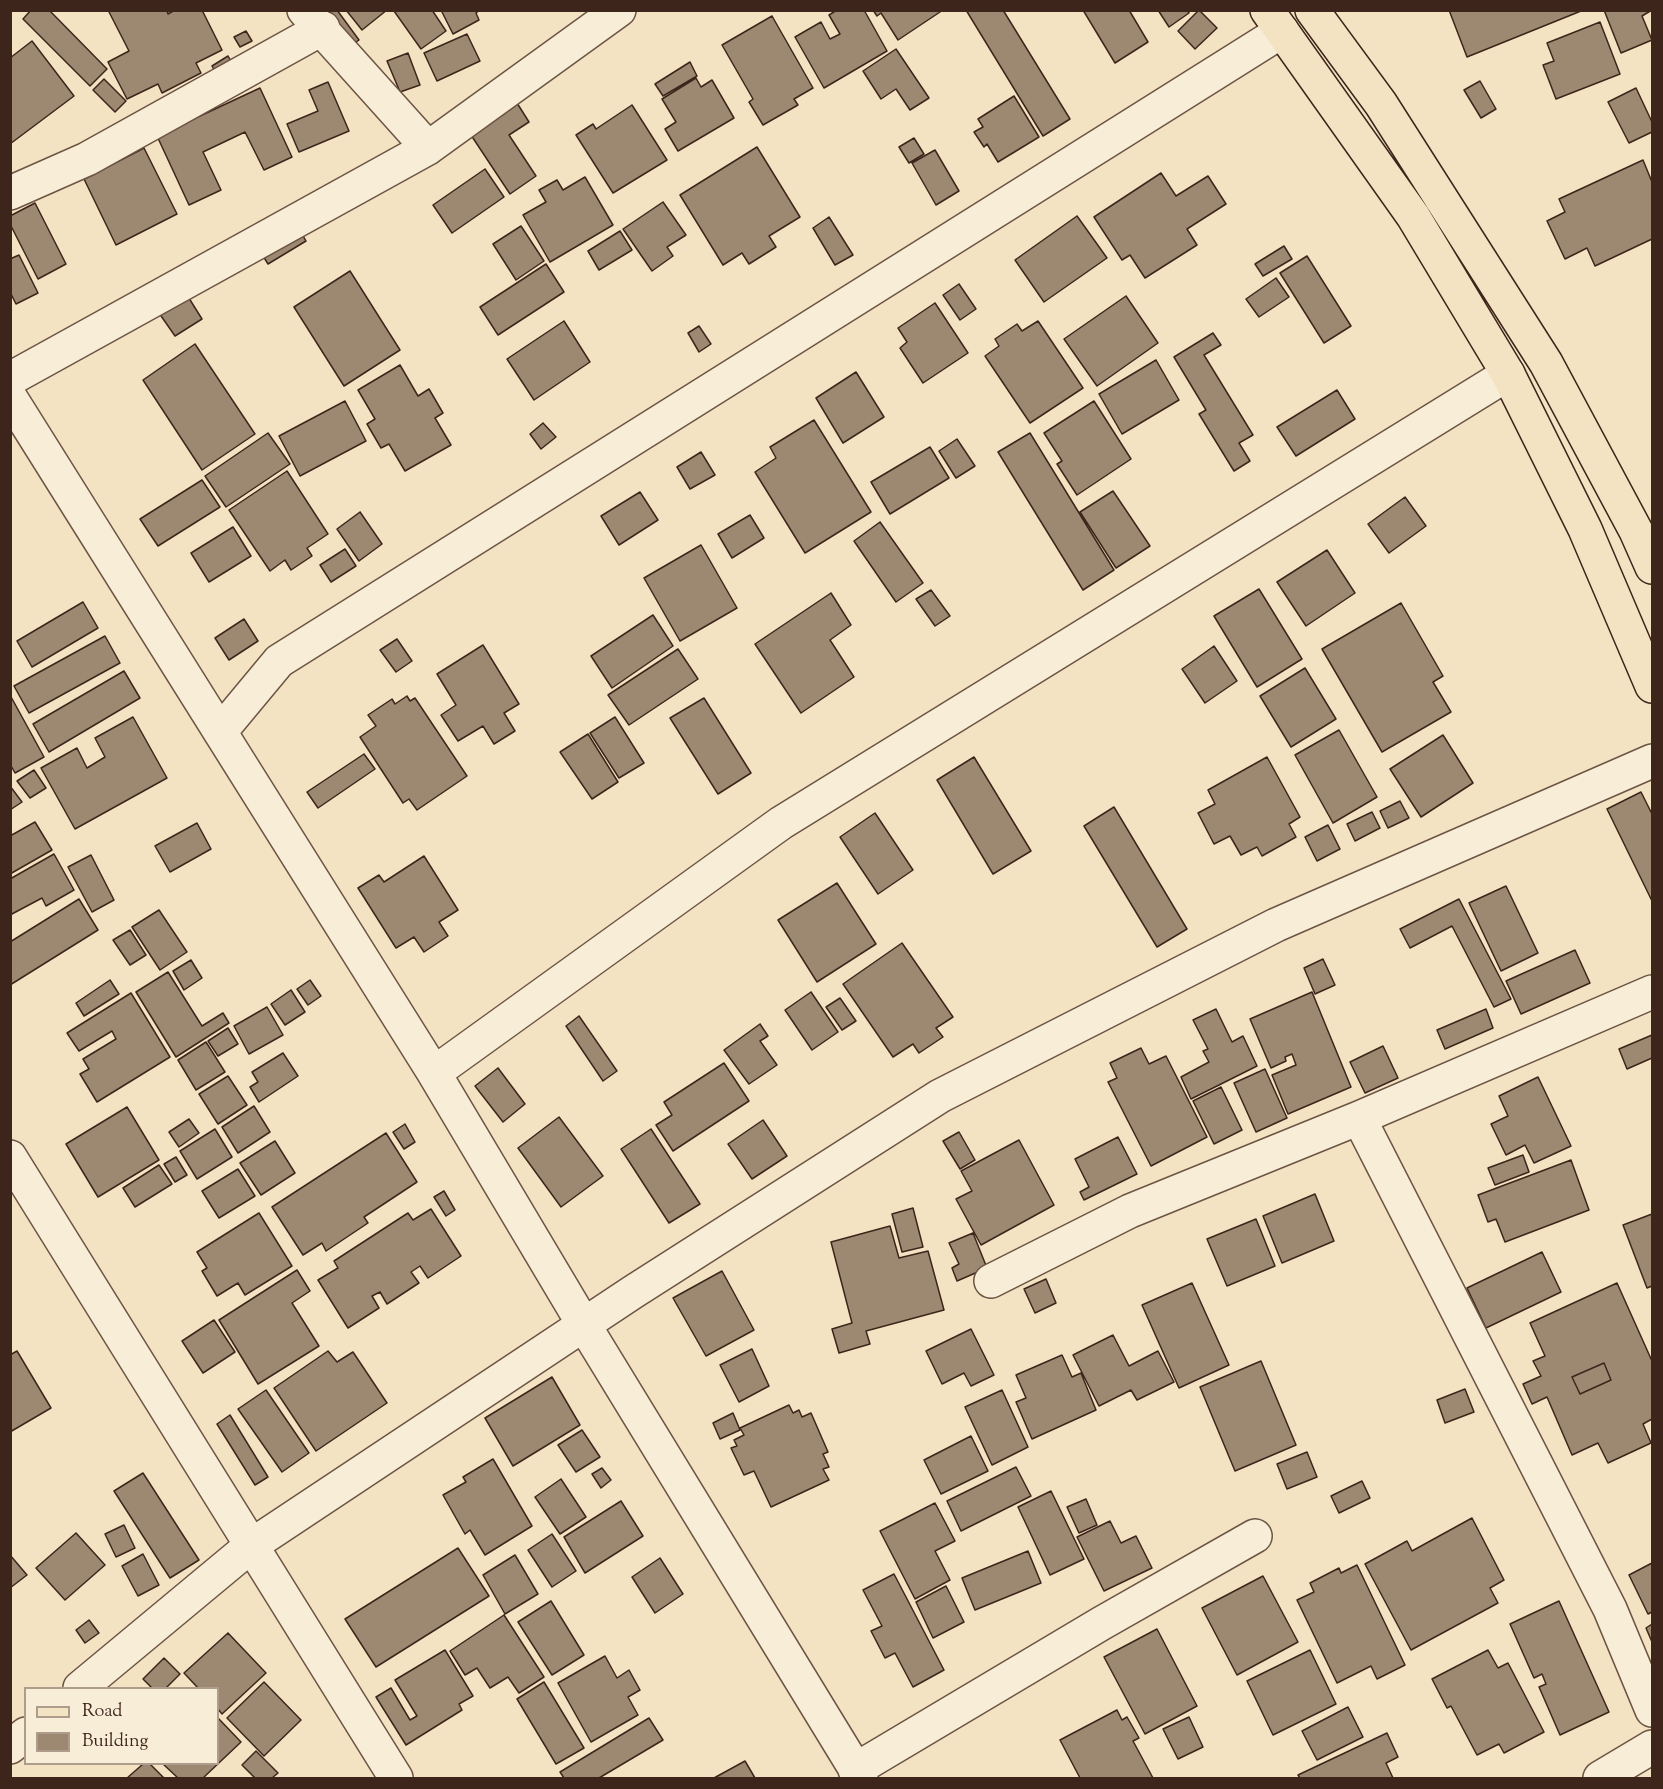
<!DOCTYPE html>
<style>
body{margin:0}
#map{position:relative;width:1663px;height:1789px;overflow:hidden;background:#f4e3c2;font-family:"Sorts Mill Goudy",serif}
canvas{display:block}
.frame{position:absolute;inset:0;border:12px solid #3e251b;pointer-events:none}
.legend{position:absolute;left:24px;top:1687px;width:195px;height:78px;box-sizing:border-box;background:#f8edd7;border:2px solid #ae9d8c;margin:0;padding:8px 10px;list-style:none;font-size:18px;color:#3e251b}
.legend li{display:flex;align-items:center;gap:12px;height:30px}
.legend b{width:30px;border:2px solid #ae9d8c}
</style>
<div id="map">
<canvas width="1663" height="1789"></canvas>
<div class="frame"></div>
<ul class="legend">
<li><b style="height:8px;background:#f4e3c2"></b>Road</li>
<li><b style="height:16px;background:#9d8872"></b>Building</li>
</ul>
</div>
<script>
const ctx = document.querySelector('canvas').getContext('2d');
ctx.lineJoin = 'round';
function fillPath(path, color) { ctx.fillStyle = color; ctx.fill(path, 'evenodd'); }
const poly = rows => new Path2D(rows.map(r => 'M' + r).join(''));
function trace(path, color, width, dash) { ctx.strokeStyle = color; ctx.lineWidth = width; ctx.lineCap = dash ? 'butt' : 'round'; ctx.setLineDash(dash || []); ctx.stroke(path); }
const building = poly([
 [31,10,49,10,107,69,90,86,23,19,31,10],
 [108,10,167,10,168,14,175,10,202,10,222,50,196,63,201,73,162,93,158,84,127,99,108,62,129,51,108,10],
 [333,10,337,10,359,40,348,48,325,16,333,10],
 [346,10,387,10,362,30,346,10],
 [432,10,446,31,421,49,394,11,432,10],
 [441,10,480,10,476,13,479,20,453,34,441,10],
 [837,10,864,10,887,51,824,88,795,37,821,22,830,39,840,34,829,15,837,10],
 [873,10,943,10,898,40,881,13,877,16,873,10],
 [966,10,1003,10,1070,119,1043,136,966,10],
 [1083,10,1129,10,1148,42,1115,63,1083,10],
 [1158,10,1187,10,1189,13,1169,27,1158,10],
 [1199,10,1217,28,1195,49,1178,31,1199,10],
 [1449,10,1581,10,1581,11,1467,57,1449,10],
 [1604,10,1652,10,1642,16,1652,40,1621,53,1604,10],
 [772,16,813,88,794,99,798,105,763,125,749,102,753,99,722,45,772,16],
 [1600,22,1620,74,1556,99,1543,65,1554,61,1547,43,1600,22],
 [246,31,252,41,240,47,234,37,246,31],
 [467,34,480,61,437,81,424,53,467,34],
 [32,41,74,96,10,144,10,58,32,41],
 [896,49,929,98,910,110,896,89,881,99,863,71,896,49],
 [408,53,420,85,400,92,387,61,408,53],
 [228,56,236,70,219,79,212,66,228,56],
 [690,62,697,76,663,96,655,84,690,62],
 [696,78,701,87,712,80,734,118,678,151,665,129,676,122,662,99,696,78],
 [104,79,126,101,115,112,93,90,104,79],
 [1480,81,1496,109,1481,118,1464,90,1480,81],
 [328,82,349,131,299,152,287,124,318,111,309,90,328,82],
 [260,88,292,157,264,170,245,132,203,152,221,190,189,205,157,136,260,88],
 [1636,88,1652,122,1652,132,1629,143,1608,102,1636,88],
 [512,95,529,122,509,135,536,176,510,194,465,126,512,95],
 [1014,96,1039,137,998,162,987,144,984,147,974,132,983,127,978,119,1014,96],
 [632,105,667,160,613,193,576,135,593,124,596,129,632,105],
 [914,138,924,154,909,163,899,147,914,138],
 [757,147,800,217,769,236,776,247,749,264,742,253,723,265,680,195,757,147],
 [144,148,177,214,116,245,84,179,144,148],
 [935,150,959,191,936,205,912,163,935,150],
 [1643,160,1652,182,1652,239,1595,266,1587,248,1565,259,1547,221,1565,212,1559,199,1643,160],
 [485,169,504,197,452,233,433,205,485,169],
 [1161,173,1176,196,1208,176,1226,204,1187,229,1197,245,1145,278,1130,255,1122,260,1094,217,1161,173],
 [585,177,613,225,550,262,523,215,546,202,539,190,557,180,563,190,585,177],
 [663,202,686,235,667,247,673,256,652,271,623,229,663,202],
 [35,203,66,264,38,279,10,224,10,216,35,203],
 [1077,216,1107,258,1044,302,1015,260,1077,216],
 [829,217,853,255,835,265,813,228,829,217],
 [521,226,544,261,516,280,493,244,521,226],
 [298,227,306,241,268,264,260,251,298,227],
 [620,231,632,250,599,270,588,251,620,231],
 [1284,246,1292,259,1263,276,1255,264,1284,246],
 [19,255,38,293,16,304,10,292,10,259,19,255],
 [1307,256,1351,326,1324,343,1280,273,1307,256],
 [546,264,564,292,498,335,480,307,546,264],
 [350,271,400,350,344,386,294,307,350,271],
 [1276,278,1289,297,1259,317,1246,299,1276,278],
 [959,284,976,309,960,320,943,295,959,284],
 [187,295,202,319,175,336,159,313,187,295],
 [1126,296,1158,343,1097,386,1064,339,1126,296],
 [935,303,968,353,923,383,900,348,907,342,898,328,935,303],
 [564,321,590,362,534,400,507,359,564,321],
 [1038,321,1083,388,1030,423,985,356,999,346,995,339,1017,324,1022,331,1038,321],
 [699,326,711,344,699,352,688,333,699,326],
 [1213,333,1221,345,1204,355,1253,435,1239,443,1250,461,1234,471,1199,414,1206,410,1174,357,1213,333],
 [195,344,255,434,202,470,143,380,195,344],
 [1156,360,1179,400,1122,434,1099,394,1156,360],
 [400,365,418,396,429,389,443,413,435,418,451,445,405,471,389,444,381,448,367,424,375,419,358,390,400,365],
 [856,372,884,417,843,443,816,398,856,372],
 [1337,390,1355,419,1296,456,1277,427,1337,390],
 [345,401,366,441,300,476,279,436,345,401],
 [1094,401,1131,459,1077,495,1057,464,1062,461,1044,433,1094,401],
 [814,420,871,512,805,553,755,472,776,458,770,447,814,420],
 [543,423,556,437,541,449,530,434,543,423],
 [268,433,290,464,226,507,205,476,268,433],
 [1030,433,1114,570,1083,590,998,452,1030,433],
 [957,439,975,466,956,478,939,451,957,439],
 [930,447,949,478,890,514,871,482,930,447],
 [701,452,715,475,690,489,677,467,701,452],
 [287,471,328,534,307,548,312,556,291,570,285,560,270,571,229,510,287,471],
 [202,480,220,507,158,546,140,519,202,480],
 [1113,491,1150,546,1116,568,1080,512,1113,491],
 [640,492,658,520,619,545,601,516,640,492],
 [1405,497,1426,526,1389,553,1368,524,1405,497],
 [360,512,382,544,359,561,337,529,360,512],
 [750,515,764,538,732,558,718,534,750,515],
 [880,522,923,583,896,602,854,541,880,522],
 [233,527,251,556,209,582,191,553,233,527],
 [701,545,737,608,680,641,644,578,701,545],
 [345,549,356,566,331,582,320,565,345,549],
 [1327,550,1355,593,1306,626,1277,582,1327,550],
 [1259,589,1302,659,1257,687,1214,616,1259,589],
 [931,590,950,616,935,626,916,599,931,590],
 [831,593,851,625,830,640,854,677,801,713,755,644,831,593],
 [83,602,98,628,32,667,17,641,83,602],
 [1401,603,1443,676,1433,682,1451,712,1382,752,1322,649,1401,603],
 [653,615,673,646,612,688,591,656,653,615],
 [244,619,258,641,229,660,215,638,244,619],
 [105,636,120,663,29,713,14,686,105,636],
 [397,639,412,661,396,672,380,650,397,639],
 [483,645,519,704,504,713,515,731,494,744,483,726,458,741,441,715,456,705,437,674,483,645],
 [1214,646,1237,681,1205,703,1182,669,1214,646],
 [678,649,698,679,629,725,608,695,678,649],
 [1305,668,1336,719,1291,747,1260,696,1305,668],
 [124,671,140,698,49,752,33,724,124,671],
 [10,695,44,757,15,773,10,764,10,695],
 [407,696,410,701,415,698,467,776,417,810,409,799,403,803,360,737,376,726,368,715,392,699,395,704,407,696],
 [704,698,751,773,718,794,670,718,704,698],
 [133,717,167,778,75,829,41,768,77,748,87,768,105,757,95,738,133,717],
 [615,717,644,763,619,778,590,733,615,717],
 [1339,730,1377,797,1333,823,1295,755,1339,730],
 [588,734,618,782,592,799,560,752,588,734],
 [1443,735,1473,783,1421,817,1390,769,1443,735],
 [364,754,375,769,318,808,307,792,364,754],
 [974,757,1031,851,993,874,937,780,974,757],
 [1267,757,1300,817,1289,824,1296,837,1262,856,1257,847,1241,855,1230,836,1214,844,1198,813,1215,804,1208,790,1267,757],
 [34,770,46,788,30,798,17,781,34,770],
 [10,786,22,802,10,810,10,786],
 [1641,792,1652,814,1652,901,1607,809,1641,792],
 [1400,801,1409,818,1388,828,1380,811,1400,801],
 [1114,807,1187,929,1157,947,1084,826,1114,807],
 [1372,812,1380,828,1355,841,1347,824,1372,812],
 [875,813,913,870,878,894,840,837,875,813],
 [35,822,52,850,10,874,10,836,35,822],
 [197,823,211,849,170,872,155,846,197,823],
 [1328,825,1340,849,1317,861,1305,837,1328,825],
 [54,854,74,890,46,906,42,898,10,915,10,879,54,854],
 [91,855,114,900,92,912,68,867,91,855],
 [424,856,458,910,439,922,448,936,424,952,414,937,396,948,358,888,379,875,384,882,424,856],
 [837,883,876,944,817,982,778,920,837,883],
 [1506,886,1538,953,1501,971,1469,903,1506,886],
 [79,899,98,930,10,985,10,942,79,899],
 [1459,899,1511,999,1494,1007,1452,926,1410,948,1400,929,1459,899],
 [159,910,187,952,160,970,132,927,159,910],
 [130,930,146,955,130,965,113,940,130,930],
 [902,943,953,1017,936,1028,943,1037,919,1053,913,1044,893,1057,843,984,902,943],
 [1575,950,1590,983,1521,1014,1506,981,1575,950],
 [1323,959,1335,985,1315,994,1304,968,1323,959],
 [191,960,202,978,184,990,173,971,191,960],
 [168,972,202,1026,223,1013,229,1023,176,1057,136,992,168,972],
 [110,980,119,994,84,1016,76,1003,110,980],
 [310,980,321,996,308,1005,297,989,310,980],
 [291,990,305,1012,285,1025,271,1004,291,990],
 [811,992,838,1032,812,1050,785,1010,811,992],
 [1312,992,1351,1087,1288,1114,1272,1075,1296,1065,1292,1054,1285,1057,1286,1061,1271,1068,1250,1019,1312,992],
 [131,993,170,1057,97,1102,80,1074,89,1069,83,1059,116,1039,112,1031,79,1051,67,1033,131,993],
 [840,998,856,1021,842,1030,826,1007,840,998],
 [267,1007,283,1035,249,1054,234,1026,267,1007],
 [1216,1009,1232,1042,1243,1036,1257,1066,1191,1099,1181,1077,1209,1062,1203,1051,1208,1049,1193,1020,1216,1009],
 [1486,1009,1493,1028,1445,1049,1437,1030,1486,1009],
 [579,1016,617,1071,603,1081,566,1026,579,1016],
 [760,1024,768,1036,760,1041,777,1065,749,1084,724,1050,760,1024],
 [228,1028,238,1044,218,1056,208,1041,228,1028],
 [1652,1035,1652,1058,1627,1069,1619,1049,1652,1035],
 [206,1042,225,1072,196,1090,178,1060,206,1042],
 [1383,1046,1398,1078,1365,1093,1350,1062,1383,1046],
 [1141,1048,1149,1064,1166,1056,1207,1137,1151,1166,1108,1082,1117,1078,1110,1063,1141,1048],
 [283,1053,298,1076,259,1102,250,1087,258,1082,252,1072,283,1053],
 [724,1063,749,1101,673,1151,656,1125,672,1115,664,1102,724,1063],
 [498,1068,525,1104,503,1122,475,1086,498,1068],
 [1265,1069,1287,1118,1256,1132,1234,1083,1265,1069],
 [228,1076,247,1105,218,1124,199,1094,228,1076],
 [1538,1077,1571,1146,1534,1163,1525,1145,1506,1155,1491,1124,1508,1116,1499,1096,1538,1077],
 [1221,1087,1242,1130,1214,1144,1193,1101,1221,1087],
 [254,1106,270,1132,238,1153,222,1127,254,1106],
 [127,1107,159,1160,98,1197,66,1144,127,1107],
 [559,1117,603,1176,561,1207,518,1148,559,1117],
 [189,1119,199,1133,179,1147,169,1132,189,1119],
 [763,1120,787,1156,752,1179,728,1144,763,1120],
 [405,1124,415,1142,404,1149,393,1132,405,1124],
 [215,1129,232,1157,197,1179,180,1151,215,1129],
 [651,1129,700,1204,669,1223,621,1149,651,1129],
 [959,1132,975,1160,960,1169,943,1141,959,1132],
 [386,1133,417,1182,364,1217,368,1223,326,1251,322,1243,303,1255,272,1207,386,1133],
 [1118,1137,1137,1174,1084,1200,1080,1192,1089,1187,1075,1159,1118,1137],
 [1019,1140,1054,1205,981,1245,956,1199,972,1191,961,1171,1019,1140],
 [275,1141,295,1173,261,1195,240,1163,275,1141],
 [1523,1155,1529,1172,1495,1185,1488,1168,1523,1155],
 [176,1157,187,1175,175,1182,164,1164,176,1157],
 [1571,1160,1589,1210,1505,1242,1496,1219,1488,1222,1478,1195,1571,1160],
 [159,1165,172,1184,135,1207,123,1188,159,1165],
 [238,1169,255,1196,219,1218,202,1191,238,1169],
 [444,1191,455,1210,446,1216,434,1197,444,1191],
 [1315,1194,1334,1241,1282,1263,1263,1216,1315,1194],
 [913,1208,923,1247,902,1252,892,1214,913,1208],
 [431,1209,461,1256,428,1278,420,1266,411,1272,419,1283,387,1304,380,1292,372,1296,379,1308,348,1328,318,1280,338,1268,334,1261,408,1213,413,1220,431,1209],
 [259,1213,292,1266,245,1295,238,1283,217,1296,202,1271,207,1268,197,1252,259,1213],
 [1652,1214,1652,1286,1647,1288,1623,1225,1652,1214],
 [1256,1219,1275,1266,1227,1286,1207,1239,1256,1219],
 [890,1226,899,1258,928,1251,944,1310,866,1331,870,1344,839,1353,832,1329,852,1323,831,1242,890,1226],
 [973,1233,987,1268,957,1281,952,1268,959,1264,949,1243,973,1233],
 [1542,1252,1561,1292,1486,1328,1467,1288,1542,1252],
 [297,1270,310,1291,292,1303,319,1346,258,1384,219,1320,297,1270],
 [722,1271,754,1330,706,1356,673,1298,722,1271],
 [1046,1279,1056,1303,1035,1313,1024,1289,1046,1279],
 [1192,1283,1229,1365,1179,1388,1142,1305,1192,1283],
 [1617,1283,1652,1361,1652,1419,1643,1424,1651,1443,1608,1463,1598,1443,1572,1455,1547,1397,1532,1404,1523,1384,1541,1376,1533,1361,1545,1356,1530,1323,1617,1283],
 [1604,1363,1611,1380,1580,1394,1572,1377,1604,1363],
 [214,1320,235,1352,203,1373,182,1341,214,1320],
 [971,1329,994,1375,971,1386,964,1373,942,1384,926,1351,971,1329],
 [1113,1335,1129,1366,1158,1351,1174,1382,1137,1400,1131,1390,1099,1406,1073,1355,1113,1335],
 [752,1349,769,1386,739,1402,720,1365,752,1349],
 [17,1351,51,1408,10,1432,10,1355,17,1351],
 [328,1351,337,1362,353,1352,387,1403,316,1451,274,1388,328,1351],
 [1062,1355,1072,1377,1081,1373,1096,1410,1032,1439,1016,1402,1026,1398,1016,1375,1062,1355],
 [1261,1361,1296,1445,1235,1471,1200,1387,1261,1361],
 [1604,1363,1611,1380,1580,1394,1572,1377,1604,1363],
 [552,1377,580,1425,513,1466,485,1418,552,1377],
 [1465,1389,1474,1412,1445,1423,1437,1400,1465,1389],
 [266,1390,309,1453,282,1472,238,1409,266,1390],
 [1002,1390,1028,1447,992,1465,965,1407,1002,1390],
 [789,1405,793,1413,799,1410,802,1417,811,1413,828,1452,823,1454,829,1467,823,1469,829,1480,771,1507,754,1471,744,1475,731,1448,737,1446,734,1440,744,1435,740,1428,789,1405],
 [733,1413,740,1430,720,1439,713,1423,733,1413],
 [230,1415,268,1477,255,1485,217,1424,230,1415],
 [582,1430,600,1457,576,1472,558,1445,582,1430],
 [971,1436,988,1471,941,1494,924,1460,971,1436],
 [1307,1452,1317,1477,1287,1489,1277,1464,1307,1452],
 [493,1459,532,1526,485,1555,470,1530,465,1534,443,1495,466,1482,463,1477,493,1459],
 [1016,1467,1031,1496,961,1531,947,1501,1016,1467],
 [602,1468,611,1480,601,1488,592,1474,602,1468],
 [143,1473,199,1560,170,1578,114,1491,143,1473],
 [561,1479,586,1517,560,1534,535,1497,561,1479],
 [1362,1481,1370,1498,1339,1513,1331,1496,1362,1481],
 [1051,1491,1084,1559,1050,1575,1018,1507,1051,1491],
 [1086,1499,1097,1525,1079,1533,1067,1507,1086,1499],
 [621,1501,643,1536,585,1573,564,1537,621,1501],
 [935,1503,955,1541,935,1551,950,1580,915,1599,880,1531,935,1503],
 [1472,1518,1504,1580,1490,1588,1498,1603,1411,1650,1365,1564,1407,1541,1412,1551,1472,1518],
 [1110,1521,1121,1543,1136,1536,1152,1568,1104,1591,1077,1537,1110,1521],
 [124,1525,135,1548,116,1557,105,1534,124,1525],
 [76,1533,105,1565,65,1600,36,1568,76,1533],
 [552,1534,576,1571,552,1587,528,1550,552,1534],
 [458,1548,489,1596,376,1667,345,1619,458,1548],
 [1028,1551,1041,1583,975,1610,962,1578,1028,1551],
 [143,1554,159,1585,138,1596,122,1566,143,1554],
 [10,1555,27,1575,10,1588,10,1555],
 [515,1555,538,1594,505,1614,483,1575,515,1555],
 [660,1558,683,1594,655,1613,632,1577,660,1558],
 [1652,1563,1652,1612,1648,1614,1629,1575,1652,1563],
 [1357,1565,1405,1665,1377,1679,1371,1666,1337,1683,1297,1600,1314,1592,1310,1583,1339,1568,1341,1573,1357,1565],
 [894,1574,944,1670,913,1687,895,1653,885,1658,871,1631,882,1626,863,1590,894,1574],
 [1263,1576,1298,1642,1237,1675,1202,1608,1263,1576],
 [946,1586,964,1622,933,1638,916,1602,946,1586],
 [551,1601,584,1655,552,1675,518,1622,551,1601],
 [1559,1601,1609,1712,1560,1735,1539,1687,1546,1684,1542,1674,1534,1678,1510,1624,1559,1601],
 [504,1615,544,1677,519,1693,508,1677,490,1688,477,1668,465,1675,450,1651,504,1615],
 [89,1620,99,1633,85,1643,76,1630,89,1620],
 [1652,1624,1652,1642,1646,1628,1652,1624],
 [1157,1629,1197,1706,1145,1734,1104,1657,1157,1629],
 [228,1633,266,1673,222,1714,218,1709,218,1688,198,1688,184,1673,228,1633],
 [445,1650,473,1696,459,1704,462,1710,406,1745,376,1697,391,1688,410,1720,417,1716,395,1680,445,1650],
 [1310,1650,1336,1704,1273,1735,1247,1681,1310,1650],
 [1488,1650,1498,1668,1508,1663,1544,1732,1504,1753,1499,1744,1477,1755,1451,1706,1447,1708,1432,1679,1488,1650],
 [605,1656,617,1678,629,1670,640,1690,628,1697,638,1715,591,1742,558,1683,605,1656],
 [164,1658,180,1674,166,1688,152,1688,143,1679,164,1658],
 [264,1682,301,1720,264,1756,227,1718,264,1682],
 [544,1682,584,1748,556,1764,517,1699,544,1682],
 [1348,1707,1363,1737,1317,1760,1302,1731,1348,1707],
 [1117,1710,1122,1720,1127,1717,1139,1738,1133,1741,1153,1778,1080,1778,1060,1740,1117,1710],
 [1189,1717,1203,1747,1178,1759,1163,1729,1189,1717],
 [218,1718,241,1742,203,1778,178,1778,163,1764,218,1764,218,1718],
 [649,1718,663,1740,599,1778,564,1778,560,1772,649,1718],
 [1387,1733,1398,1757,1386,1763,1393,1778,1300,1778,1298,1775,1387,1733],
 [256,1751,278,1773,272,1778,255,1778,242,1765,256,1751],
 [745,1761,755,1778,714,1778,745,1761],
 [143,1764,150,1764,164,1778,127,1778,143,1764]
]);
const minor = poly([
 [304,10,428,148],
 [10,193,87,159,323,28],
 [10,379,428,148,619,10],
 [10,397,434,1073,584,1325,861,1778],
 [220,732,279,661,1282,31],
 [434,1073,781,823,1508,374],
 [1359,1118,1610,1609,1652,1710],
 [10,1157,396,1778],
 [991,1281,1130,1211,1359,1118,1652,992],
 [80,1688,252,1545,633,1292,940,1096,1276,925,1652,761],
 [10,1747,26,1734],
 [855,1770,1102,1623,1255,1536],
 [1600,1778,1652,1747]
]);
const major = poly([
 [1267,10,1413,216,1508,374,1585,529,1652,686],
 [1312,10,1381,104,1546,363,1636,531,1652,567]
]);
fillPath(building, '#9d8872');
trace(building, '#3e251b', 1.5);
trace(minor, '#6c5445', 36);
trace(major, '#3e251b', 36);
trace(minor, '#f8edd7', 33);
trace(major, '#f4e3c2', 33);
</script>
